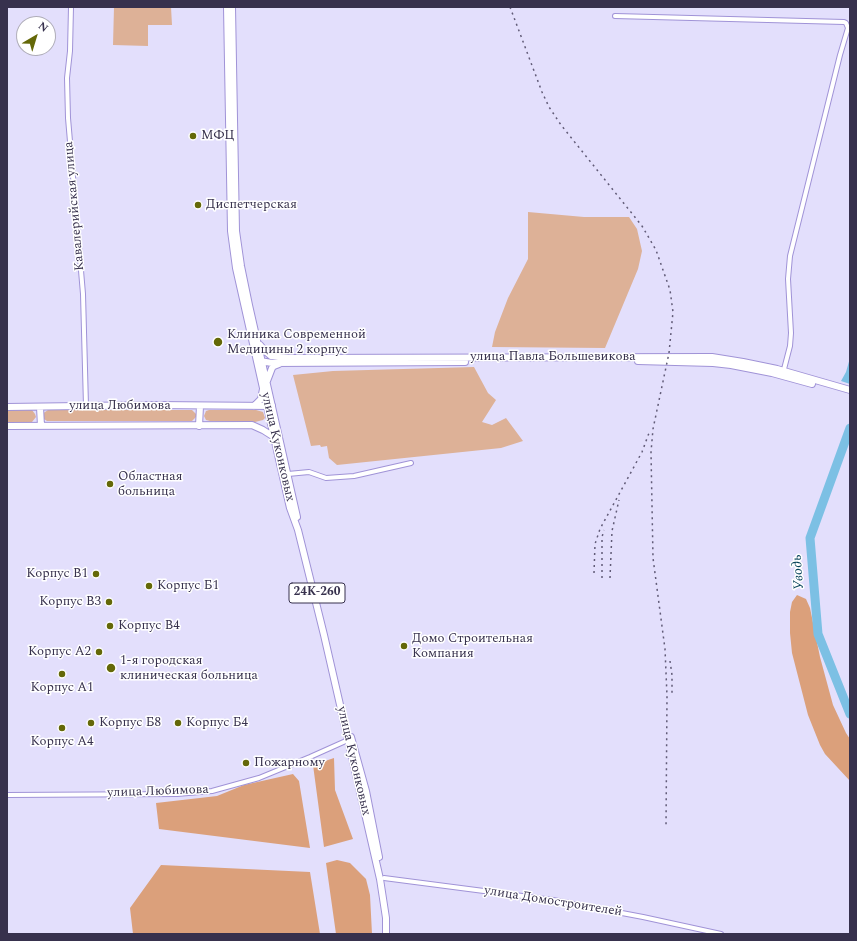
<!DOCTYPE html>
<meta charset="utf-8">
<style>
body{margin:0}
#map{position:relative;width:857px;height:941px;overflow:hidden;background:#e3dffc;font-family:Spectral,serif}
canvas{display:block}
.frame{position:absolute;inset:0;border:8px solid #37314d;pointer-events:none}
.north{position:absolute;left:16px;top:16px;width:40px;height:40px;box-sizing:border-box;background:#fff;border:1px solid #afadb8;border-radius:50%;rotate:38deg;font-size:11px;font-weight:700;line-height:16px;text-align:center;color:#37314d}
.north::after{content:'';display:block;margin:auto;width:14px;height:18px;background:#646808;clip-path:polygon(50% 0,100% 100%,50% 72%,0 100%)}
</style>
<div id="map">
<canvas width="857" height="941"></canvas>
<div class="frame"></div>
<div class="north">N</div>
</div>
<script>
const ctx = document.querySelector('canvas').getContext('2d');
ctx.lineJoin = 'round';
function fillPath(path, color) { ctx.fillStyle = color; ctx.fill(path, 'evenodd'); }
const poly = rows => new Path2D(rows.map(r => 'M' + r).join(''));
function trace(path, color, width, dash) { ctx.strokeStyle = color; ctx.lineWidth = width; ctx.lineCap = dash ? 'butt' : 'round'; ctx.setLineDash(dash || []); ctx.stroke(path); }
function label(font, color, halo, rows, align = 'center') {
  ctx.font = font + ' Spectral,serif'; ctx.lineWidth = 3; ctx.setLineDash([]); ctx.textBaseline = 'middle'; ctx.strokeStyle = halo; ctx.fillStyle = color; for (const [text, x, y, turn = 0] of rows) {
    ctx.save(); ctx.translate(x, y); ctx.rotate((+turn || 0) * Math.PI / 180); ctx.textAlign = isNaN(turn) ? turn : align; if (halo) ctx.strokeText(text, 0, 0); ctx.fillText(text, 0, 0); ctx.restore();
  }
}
const green = poly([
 [114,7,171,7,172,25,148,25,148,46,113,45],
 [528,212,584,217,629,217,637,229,642,251,638,269,605,348,492,347,495,332,508,298,528,259],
 [474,367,488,393,496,400,482,422,492,425,506,418,523,441,501,448,337,465,329,458,327,446,321,447,320,445,311,446,293,375,333,371],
 [7,410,32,410,35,414,36,417,32,422,7,422],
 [48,410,192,410,196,414,196,417,192,421,47,421,44,419,42,414],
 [209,410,256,410,263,412,265,418,263,420,255,422,210,421,206,420,204,416,206,411]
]);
const forest = poly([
 [797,595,806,599,810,608,820,657,833,705,846,733,850,739,850,781,825,754,820,745,808,715,792,653,790,633,790,612,792,602],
 [334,758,335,790,353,839,324,847,313,765],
 [293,774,299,781,310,848,159,829,156,803,217,796,244,785],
 [337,860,350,863,366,879,370,895,372,934,336,934,326,863],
 [161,865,310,872,320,934,133,934,130,908]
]);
const water = poly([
 [850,358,850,384,841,381,846,372]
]);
const river = poly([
 [850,428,810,538,818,634,850,714]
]);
const street = poly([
 [71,7,70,51,67,78,68,118,83,294,86,406],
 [615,16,844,22,846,23,848,28,840,55,790,256,788,279,791,333,790,346,783,373],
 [288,474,309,472,326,478,354,476,411,463],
 [7,795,177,794,212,791,259,778,310,757,348,740],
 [384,878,553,900,643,917,721,934]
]);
const secondary = poly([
 [254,406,261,399,263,389],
 [7,407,155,405,272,406],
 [40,407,41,426],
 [7,426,252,425,263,430,274,437],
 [199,426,200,406]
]);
const primary = poly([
 [227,7,231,231,236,268,290,508,298,530,324,635,380,879,386,918,386,934],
 [232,7,236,231,241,266,249,305,297,517],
 [260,345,265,351,271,356,286,358,712,357,743,362,777,369,850,390],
 [260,361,272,363,465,362],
 [638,361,713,363,731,365,772,373,812,384],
 [267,381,272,368,274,366,279,364],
 [351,737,366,791,379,857]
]);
const rail = poly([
 [510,7,542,92,549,107,561,125,642,226,656,250,670,290,673,312,669,353,653,429,651,452,653,558,665,649,667,696,666,827],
 [594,573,595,544,600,529,642,452,649,433],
 [602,578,602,537,604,530],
 [610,578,612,531,619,500],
 [670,661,672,675,672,695]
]);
const markers = [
 [193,136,4,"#646808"],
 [198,205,4,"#646808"],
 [218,342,5,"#646808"],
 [110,484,4,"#646808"],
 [96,574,4,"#646808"],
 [149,586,4,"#646808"],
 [109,602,4,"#646808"],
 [110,626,4,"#646808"],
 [404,646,4,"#646808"],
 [99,652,4,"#646808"],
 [111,668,5,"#646808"],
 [62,674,4,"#646808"],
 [91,723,4,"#646808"],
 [178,723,4,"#646808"],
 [62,728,4,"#646808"],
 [246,763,4,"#646808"]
];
const shields = [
 [317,593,56]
];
const shieldNames = [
 ["24К-260",317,593]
];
const poiNames = [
 ["МФЦ",201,136],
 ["Диспетчерская",206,205],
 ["Клиника Современной",227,335],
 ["Медицины 2 корпус",227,350],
 ["Областная",118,477],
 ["больница",118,492],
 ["Корпус В1",88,574,"right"],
 ["Корпус Б1",157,586],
 ["Корпус В3",101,602,"right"],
 ["Корпус В4",118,626],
 ["Домо Строительная",412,639],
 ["Компания",412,654],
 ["Корпус А2",91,652,"right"],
 ["1-я городская",120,661],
 ["клиническая больница",120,676],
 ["Корпус А1",62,688,"center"],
 ["Корпус Б8",99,723],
 ["Корпус Б4",186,723],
 ["Корпус А4",62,742,"center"],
 ["Пожарному",254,763]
];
const streetNames = [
 ["Кавалерийская улица",75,206,-95],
 ["улица Павла Большевикова",553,357],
 ["улица Любимова",120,406],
 ["улица Куконковых",277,447,77],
 ["улица Куконковых",353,761,77],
 ["улица Любимова",158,792,-2],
 ["улица Домостроителей",553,902,9]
];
const waterNames = [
 ["Уводь",799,572,-94]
];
fillPath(green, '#ddb197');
fillPath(forest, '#dba07b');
fillPath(water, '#7cc0e4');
trace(river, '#7cc0e4', 9);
trace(street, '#a093d7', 6);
trace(secondary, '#a093d7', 8);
trace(primary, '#a093d7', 8);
trace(street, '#fff', 4);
trace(secondary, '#fff', 6);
trace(primary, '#fff', 6);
trace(rail, '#615b77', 1.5, [2, 4]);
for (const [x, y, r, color] of markers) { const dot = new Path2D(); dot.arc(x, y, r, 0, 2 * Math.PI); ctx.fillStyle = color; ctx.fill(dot); trace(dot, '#fff', 1.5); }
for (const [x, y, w] of shields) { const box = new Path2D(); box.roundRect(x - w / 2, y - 10, w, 20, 3); ctx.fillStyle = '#fff'; ctx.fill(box); trace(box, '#37314d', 1); }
label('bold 12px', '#37314d', null, shieldNames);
label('13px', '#37314d', '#fff', poiNames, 'left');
label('13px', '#37314d', '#fff', streetNames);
label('italic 14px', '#06425a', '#fff', waterNames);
</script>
